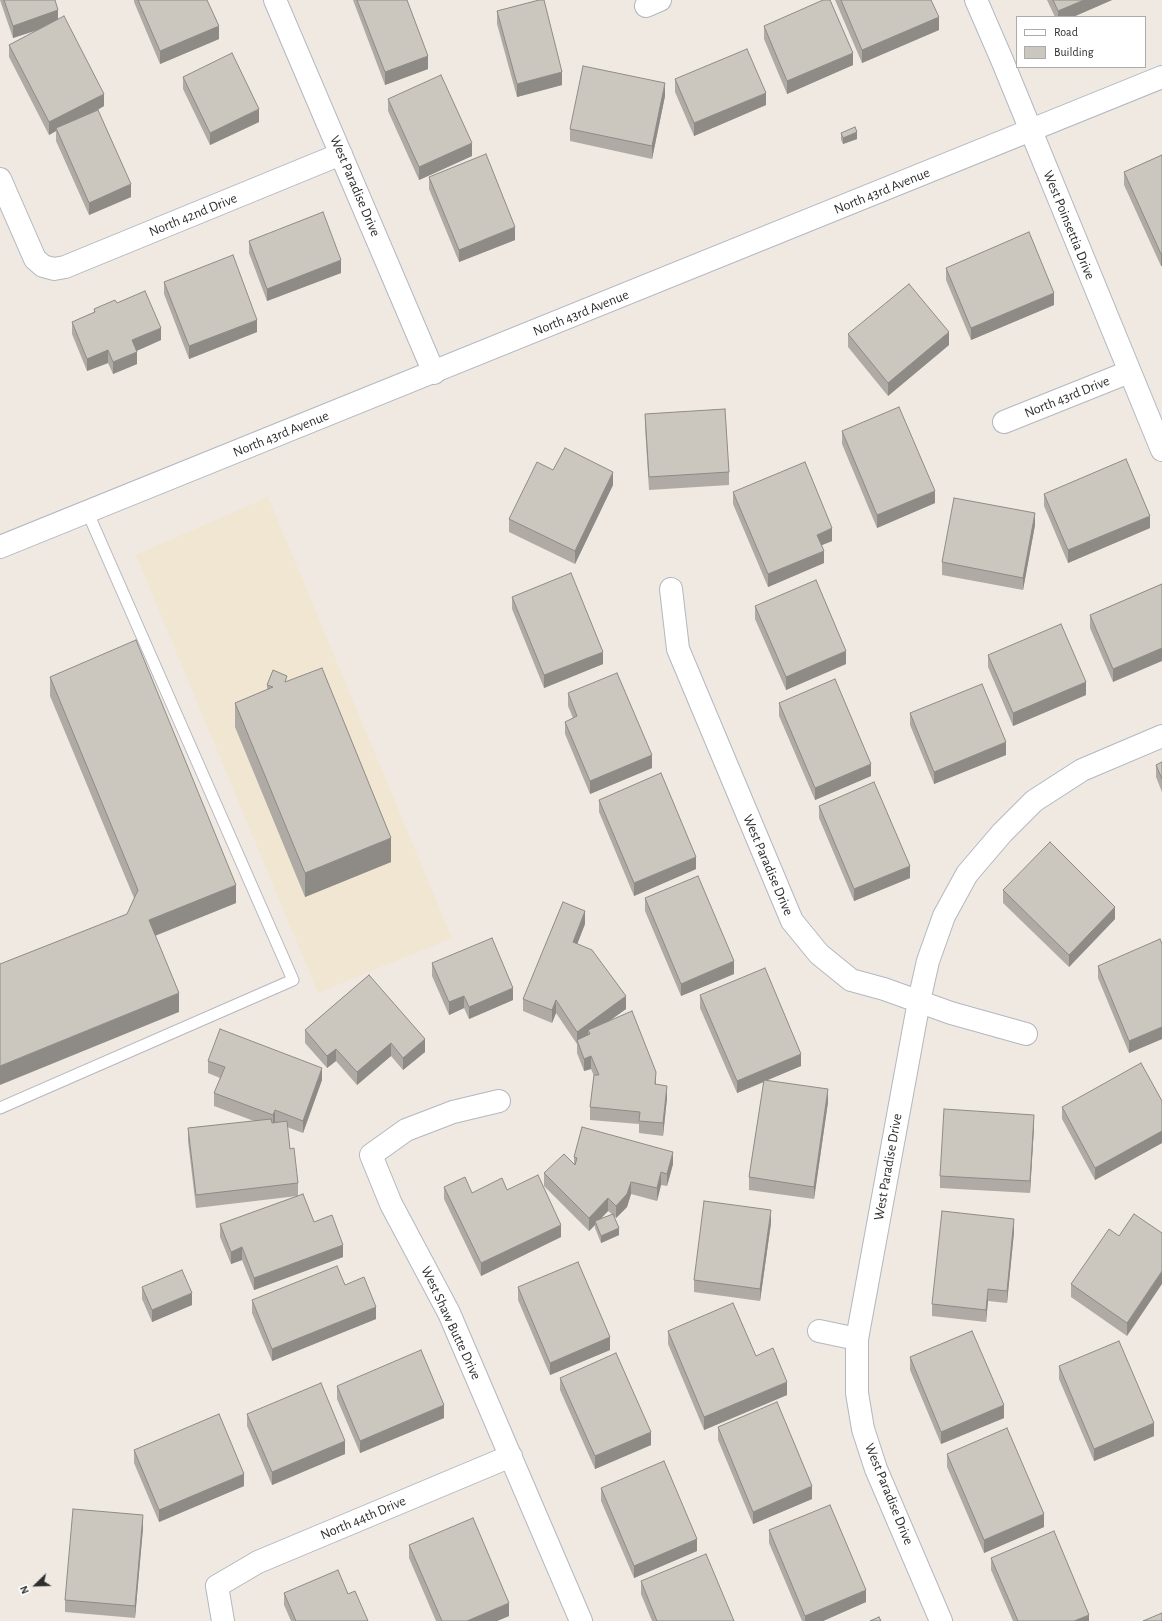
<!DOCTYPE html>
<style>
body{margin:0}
#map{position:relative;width:1162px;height:1621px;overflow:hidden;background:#efe9e1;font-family:"Alegreya Sans",sans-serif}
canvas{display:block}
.legend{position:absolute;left:1016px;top:16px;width:130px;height:52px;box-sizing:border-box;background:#fff;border:1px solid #ababab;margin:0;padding:5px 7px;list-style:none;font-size:12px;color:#2e2e2e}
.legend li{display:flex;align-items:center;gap:8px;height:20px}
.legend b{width:20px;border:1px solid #ababab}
.north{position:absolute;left:16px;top:1565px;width:40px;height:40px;-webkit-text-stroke:3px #fff;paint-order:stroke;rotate:247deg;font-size:11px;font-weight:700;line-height:16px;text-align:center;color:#2e2e2e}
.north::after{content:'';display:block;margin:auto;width:14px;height:18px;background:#2e2e2e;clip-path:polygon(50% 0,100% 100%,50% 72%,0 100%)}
</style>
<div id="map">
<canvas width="1162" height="1621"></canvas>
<ul class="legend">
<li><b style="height:5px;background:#fff"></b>Road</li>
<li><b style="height:11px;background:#cbc7bf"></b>Building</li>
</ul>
<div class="north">N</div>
</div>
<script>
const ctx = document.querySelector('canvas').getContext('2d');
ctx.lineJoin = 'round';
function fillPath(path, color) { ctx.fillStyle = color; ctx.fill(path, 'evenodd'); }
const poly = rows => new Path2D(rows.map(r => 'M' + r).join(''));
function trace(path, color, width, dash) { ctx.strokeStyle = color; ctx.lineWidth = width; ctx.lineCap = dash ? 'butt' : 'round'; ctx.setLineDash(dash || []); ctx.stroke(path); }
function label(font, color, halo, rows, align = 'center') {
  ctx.font = font + ' "Alegreya Sans",sans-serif'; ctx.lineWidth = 3; ctx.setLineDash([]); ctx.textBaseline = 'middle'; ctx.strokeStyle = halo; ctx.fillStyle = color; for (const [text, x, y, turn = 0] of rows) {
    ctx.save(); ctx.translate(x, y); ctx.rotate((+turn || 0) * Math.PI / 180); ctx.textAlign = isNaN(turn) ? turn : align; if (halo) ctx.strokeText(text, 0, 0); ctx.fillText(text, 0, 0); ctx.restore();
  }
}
const education = poly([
 [268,497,452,938,318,993,136,555]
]);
const lane = poly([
 [0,1108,293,980,87,511]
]);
const street = poly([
 [275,0,434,373],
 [976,0,1002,60,1162,450],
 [646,6,660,0],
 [0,179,35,259,43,266,54,269,65,267,341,154],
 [1004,422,1129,372],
 [671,589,678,649,792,921,819,954,851,980,884,989,951,1013,1026,1034],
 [499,1101,453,1112,406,1130,371,1155,391,1204,449,1313,581,1621],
 [819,1331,857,1339],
 [223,1621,217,1586,258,1562,511,1456],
 [941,1621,876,1469,863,1429,857,1393,857,1339,919,1001,928,961,944,916,967,874,1002,833,1034,801,1082,770,1162,736]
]);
const secondary = poly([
 [0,547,1162,77]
]);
const wall = poly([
 [0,0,55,0,58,19,104,106,98,110,131,197,89,215,56,141,56,131,49,135,9,57,9,45,38,30,13,38],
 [134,0,207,0,219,39,160,64,134,2],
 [353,0,407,0,428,69,385,85],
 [835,0,931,0,939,30,862,63],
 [1047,0,1112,0,1073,17,1055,17],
 [497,11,562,85,517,97,497,24],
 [764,26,853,65,787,94,764,39],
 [183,77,259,122,210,145,183,89],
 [675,79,766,105,694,136,675,92],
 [665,96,652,159,570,141,570,129],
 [388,99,472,156,419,180,388,111],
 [841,133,857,139,843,144,841,140],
 [1162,155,1162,266,1161,266,1124,185,1124,172],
 [429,177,515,240,459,262,429,189],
 [249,241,341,273,267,301,249,253],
 [946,268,1054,305,971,340,946,280],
 [164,282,257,332,189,359,164,294],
 [117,303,161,340,136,351,137,364,113,374,108,363,87,371,72,334,72,322,94,312,94,309],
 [848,334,949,345,888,396,848,347],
 [645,414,729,472,729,485,649,490,645,427],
 [842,431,935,503,877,528,842,444],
 [553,470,613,485,575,564,509,532,509,519],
 [733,492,832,541,822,545,824,563,768,587,733,504],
 [1044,494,1150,528,1068,563,1044,506],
 [1035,525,1023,590,942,575,942,562],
 [1162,584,1113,682,1090,628,1090,615],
 [512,597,603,664,544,688,512,609],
 [755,606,846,664,786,690,755,619],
 [988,655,1086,695,1013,726,988,667],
 [50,677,236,903,155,936,179,1012,127,914,134,898,50,696],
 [287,681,391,862,305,897,235,727,235,703,267,690,267,685],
 [568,693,652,768,590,794,565,734,565,722,573,718,568,706],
 [779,703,871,776,815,800,779,716],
 [910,713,1006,755,934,784,910,725],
 [1162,762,1162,792,1156,777,1156,765],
 [599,800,696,869,634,896,599,812],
 [819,806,910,878,854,901,819,818],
 [1003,890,1115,919,1069,967,1003,903],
 [645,898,734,974,681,996,645,911],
 [585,924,577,944,626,1009,608,1021,667,1098,663,1136,639,1133,639,1124,590,1120,590,1107,594,1076,591,1069,584,1071,577,1053,577,1044,556,1013,552,1023,523,1011,523,999],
 [1162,944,1162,1039,1129,1053,1098,978,1098,966],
 [432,963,513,1000,469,1019,464,1008,449,1015,432,976],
 [369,975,425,1052,403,1070,391,1056,357,1085,336,1061,327,1068,305,1043,305,1030],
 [700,995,801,1066,767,1080,828,1102,814,1199,749,1190,749,1177,764,1082,737,1093,700,1008],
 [208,1061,322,1080,303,1133,287,1127,290,1149,298,1183,298,1196,314,1222,343,1257,254,1290,242,1260,231,1264,220,1237,220,1224,297,1196,196,1208,188,1141,188,1128,254,1121,214,1106,214,1093,220,1078,208,1073],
 [1162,1101,1162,1143,1095,1180,1062,1119,1062,1107],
 [1034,1127,1030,1193,940,1188,940,1176],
 [574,1157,673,1164,667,1186,661,1185,657,1201,631,1194,627,1207,616,1218,614,1216,619,1235,601,1243,595,1228,595,1225,589,1231,544,1186,544,1173,574,1164],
 [608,1211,612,1214,600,1219],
 [444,1187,472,1193,507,1190,561,1237,481,1276,444,1199],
 [1134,1214,1127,1336,1071,1297,1071,1284,1119,1236],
 [771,1223,760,1301,694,1292,694,1280],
 [1014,1232,1007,1303,988,1301,986,1322,932,1316,932,1304],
 [345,1285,376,1319,272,1361,252,1313,252,1300],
 [142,1287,192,1305,152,1322,142,1299],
 [518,1287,610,1350,550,1375,518,1300],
 [668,1331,756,1356,787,1395,704,1430,668,1344],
 [910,1357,1004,1418,941,1444,910,1370],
 [1059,1366,1154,1436,1094,1461,1059,1379],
 [560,1378,651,1445,595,1469,560,1390],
 [337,1386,444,1418,360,1453,337,1399],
 [247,1414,345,1454,272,1485,247,1426],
 [718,1427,812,1499,753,1524,718,1440],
 [134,1450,244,1486,159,1522,134,1463],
 [947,1454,1044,1527,984,1553,947,1467],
 [601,1488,697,1551,634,1578,601,1501],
 [143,1528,135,1618,65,1612,65,1600],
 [769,1530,866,1602,823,1621,802,1621,769,1543],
 [409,1545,509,1616,497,1621,436,1621,409,1558],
 [991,1558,1089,1621,1013,1621,991,1570],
 [641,1581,734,1621,652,1621,641,1594],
 [284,1593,348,1594,368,1621,291,1621,284,1605]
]);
const shadedWall = poly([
 [1084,0,1112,0,1073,17,1058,17,1058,11],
 [58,10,58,23,13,38,13,26],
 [939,17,939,30,862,63,862,50],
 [219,26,219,39,160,64,160,51],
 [853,53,853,65,787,94,787,81],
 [428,56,428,69,385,85,385,72],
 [562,72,562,85,517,97,517,84],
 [665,83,665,96,652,159,652,146],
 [766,93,766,105,694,136,694,123],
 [104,94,104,106,57,131,56,128,56,131,49,135,49,122],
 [259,109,259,122,210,145,210,133],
 [857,132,857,139,843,144,843,138],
 [472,143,472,156,419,180,419,167],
 [131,184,131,197,89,215,89,203],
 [515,227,515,240,459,262,459,250],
 [1161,254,1162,254,1162,266,1161,266],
 [341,260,341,273,267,301,267,289],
 [1054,293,1054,305,971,340,971,328],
 [257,320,257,332,189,359,189,346],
 [161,328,161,340,132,353,132,340],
 [949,332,949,345,888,396,888,383],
 [108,350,108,363,87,371,87,359],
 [137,352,137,364,113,374,113,362],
 [613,472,613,485,575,564,575,551],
 [935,491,935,503,877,528,877,515],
 [1035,513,1035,525,1023,590,1023,578],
 [1150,516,1150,528,1068,563,1068,550],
 [832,528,832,541,817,547,817,535],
 [824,551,824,563,768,587,768,574],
 [1162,648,1162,661,1113,682,1113,669],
 [846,651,846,664,786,690,786,677],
 [603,652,603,664,544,688,544,675],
 [1086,682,1086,695,1013,726,1013,713],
 [1006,742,1006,755,934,784,934,772],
 [652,755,652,768,590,794,590,781],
 [871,764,871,776,815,800,815,788],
 [391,838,391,862,305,897,305,873],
 [696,857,696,869,634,896,634,883],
 [910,866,910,878,854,901,854,889],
 [236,885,236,903,149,938,149,920],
 [1115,907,1115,919,1069,967,1069,955],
 [585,911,585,924,573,955,573,942],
 [734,961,734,974,681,996,681,984],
 [513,988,513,1000,469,1019,469,1007],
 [179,993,179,1012,0,1085,0,1066],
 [464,996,464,1008,449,1015,449,1002],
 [626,996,626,1009,590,1035,588,1030,588,1036,577,1041,577,1032],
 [556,1000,556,1013,552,1023,552,1010],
 [1162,1027,1162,1039,1129,1053,1129,1041],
 [425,1039,425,1052,403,1070,403,1058],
 [391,1043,391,1056,357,1085,357,1072],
 [336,1049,336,1061,327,1068,327,1056],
 [801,1054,801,1066,737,1093,737,1081],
 [591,1056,591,1069,584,1071,584,1059],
 [322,1068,322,1080,303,1133,303,1121],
 [656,1072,656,1085,655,1084],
 [667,1086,667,1098,663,1136,663,1123],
 [828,1089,828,1102,814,1199,814,1187],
 [275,1110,275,1123,273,1128,273,1115],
 [1034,1115,1034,1127,1030,1193,1030,1181],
 [1162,1131,1162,1143,1095,1180,1095,1168],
 [673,1152,673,1164,667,1186,667,1174],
 [661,1172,661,1185,657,1201,657,1188],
 [631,1182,631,1194,627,1207,616,1218,616,1206],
 [608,1198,608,1211,596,1224,595,1221,595,1225,589,1231,589,1218],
 [771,1210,771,1223,760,1301,760,1289],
 [1014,1219,1014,1232,1007,1303,1007,1291],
 [561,1225,561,1237,481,1276,481,1263],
 [619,1228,619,1235,601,1243,601,1236],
 [343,1245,343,1257,254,1290,254,1278],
 [242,1247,242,1260,231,1264,231,1252],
 [1162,1271,1162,1284,1127,1336,1127,1323],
 [988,1289,988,1301,986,1322,986,1310],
 [192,1293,192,1305,152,1322,152,1310],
 [376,1307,376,1319,272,1361,272,1349],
 [610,1337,610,1350,550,1375,550,1363],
 [787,1382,787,1395,704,1430,704,1417],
 [444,1405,444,1418,360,1453,360,1441],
 [1004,1405,1004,1418,941,1444,941,1432],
 [1154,1423,1154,1436,1094,1461,1094,1449],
 [651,1432,651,1445,595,1469,595,1456],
 [345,1441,345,1454,272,1485,272,1472],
 [244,1474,244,1486,159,1522,159,1510],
 [812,1486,812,1499,753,1524,753,1512],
 [1044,1514,1044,1527,984,1553,984,1540],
 [143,1515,143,1528,135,1618,135,1606],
 [697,1539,697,1551,634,1578,634,1566],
 [866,1590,866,1602,823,1621,805,1621,805,1616],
 [509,1603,509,1616,497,1621,467,1621],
 [1089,1615,1089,1621,1074,1621]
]);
const building = poly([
 [4,0,55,0,58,10,13,26,4,0],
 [138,0,207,0,219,26,160,51,138,0],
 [357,0,407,0,428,56,385,72,357,0],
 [539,0,544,0,562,72,517,84,497,11,539,0],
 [823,0,830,0,853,53,787,81,764,26,823,0],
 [841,0,931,0,939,17,862,50,841,0],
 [1053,0,1084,0,1058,11,1053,0],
 [64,16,104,94,49,122,9,45,64,16],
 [747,49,766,93,694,123,675,79,747,49],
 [232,53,259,109,210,133,183,77,232,53],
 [583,66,665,83,652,146,570,129,583,66],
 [441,75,472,143,419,167,388,99,441,75],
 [98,110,131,184,89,203,56,128,98,110],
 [855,127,857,132,843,138,841,133,855,127],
 [486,154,515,227,459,250,429,177,486,154],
 [1162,155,1162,254,1161,254,1124,172,1162,155],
 [323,212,341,260,267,289,249,241,323,212],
 [1029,232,1054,293,971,328,946,268,1029,232],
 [233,255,257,320,189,346,164,282,233,255],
 [909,284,949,332,888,383,848,334,909,284],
 [145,291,161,328,132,340,137,352,113,362,108,350,87,359,72,322,95,312,94,309,115,300,117,303,145,291],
 [899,407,935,491,877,515,842,431,899,407],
 [725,409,729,472,649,477,645,414,725,409],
 [565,448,613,472,575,551,509,519,537,462,553,470,565,448],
 [1126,459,1150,516,1068,550,1044,494,1126,459],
 [805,462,832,528,817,535,824,551,768,574,733,492,805,462],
 [954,498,1035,513,1023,578,942,562,954,498],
 [571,573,603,652,544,675,512,597,571,573],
 [816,580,846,651,786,677,755,606,816,580],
 [1162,584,1162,648,1113,669,1090,615,1162,584],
 [1061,624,1086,682,1013,713,988,655,1061,624],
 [136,640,236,885,149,920,179,993,0,1066,0,964,127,914,138,890,50,677,136,640],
 [322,668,391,838,305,873,235,703,273,687,267,685,273,670,287,676,285,682,322,668],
 [617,673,652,755,590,781,565,722,577,716,568,693,617,673],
 [835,679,871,764,815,788,779,703,835,679],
 [982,684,1006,742,934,772,910,713,982,684],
 [1162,762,1162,779,1156,765,1162,762],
 [661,773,696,857,634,883,599,800,661,773],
 [874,782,910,866,854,889,819,806,874,782],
 [1050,842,1115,907,1069,955,1003,890,1050,842],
 [698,876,734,961,681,984,645,898,698,876],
 [563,902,585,911,573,942,592,950,626,996,577,1032,556,1000,552,1010,523,999,563,902],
 [492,938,513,988,469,1007,464,996,449,1002,432,963,492,938],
 [1160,939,1162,944,1162,1027,1129,1041,1098,966,1160,939],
 [765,968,801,1054,737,1081,700,995,765,968],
 [369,975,425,1039,403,1058,391,1043,357,1072,336,1049,327,1056,305,1030,369,975],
 [632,1011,656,1072,655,1084,667,1086,663,1123,639,1121,640,1112,590,1107,594,1075,599,1075,591,1056,584,1059,577,1040,590,1034,588,1030,632,1011],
 [220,1029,322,1068,303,1121,275,1110,273,1115,214,1093,225,1067,208,1061,220,1029],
 [1141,1063,1162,1101,1162,1131,1095,1168,1062,1107,1141,1063],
 [764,1080,828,1089,814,1187,749,1177,764,1080],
 [944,1109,1034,1115,1030,1181,940,1176,944,1109],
 [271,1119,272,1123,287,1121,290,1149,294,1148,298,1183,196,1195,188,1128,271,1119],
 [582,1127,673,1152,667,1174,661,1172,657,1188,631,1182,627,1194,616,1206,608,1198,589,1218,544,1173,564,1154,575,1165,577,1158,574,1157,582,1127],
 [538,1175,561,1225,481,1263,444,1187,465,1177,472,1193,502,1178,507,1190,538,1175],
 [303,1194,314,1222,332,1215,343,1245,254,1278,242,1247,231,1252,220,1224,303,1194],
 [704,1201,771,1210,760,1289,694,1280,704,1201],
 [942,1211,1014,1219,1007,1291,988,1289,986,1310,932,1304,942,1211],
 [613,1214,619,1228,601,1236,595,1221,613,1214],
 [1134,1214,1162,1233,1162,1271,1127,1323,1071,1284,1109,1229,1119,1236,1134,1214],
 [578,1262,610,1337,550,1363,518,1287,578,1262],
 [337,1266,345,1285,364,1277,376,1307,272,1349,252,1300,337,1266],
 [182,1270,192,1293,152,1310,142,1287,182,1270],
 [733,1303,756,1356,773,1348,787,1382,704,1417,668,1331,733,1303],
 [972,1331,1004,1405,941,1432,910,1357,972,1331],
 [1119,1341,1154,1423,1094,1449,1059,1366,1119,1341],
 [421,1350,444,1405,360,1441,337,1386,421,1350],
 [616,1353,651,1432,595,1456,560,1378,616,1353],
 [321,1383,345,1441,272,1472,247,1414,321,1383],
 [777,1402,812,1486,753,1512,718,1427,777,1402],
 [219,1414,244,1474,159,1510,134,1450,219,1414],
 [1007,1428,1044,1514,984,1540,947,1454,1007,1428],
 [664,1461,697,1539,634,1566,601,1488,664,1461],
 [830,1505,866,1590,805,1616,769,1530,830,1505],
 [73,1509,143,1515,135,1606,65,1600,73,1509],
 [473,1518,509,1603,467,1621,442,1621,409,1545,473,1518],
 [1054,1531,1089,1615,1074,1621,1018,1621,991,1558,1054,1531],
 [706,1554,734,1621,657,1621,641,1581,706,1554],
 [338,1570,348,1594,355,1591,368,1621,296,1621,284,1593,338,1570],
 [1162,1613,1162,1621,1143,1621,1162,1613],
 [879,1617,881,1621,870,1621,879,1617]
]);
const streetNames = [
 ["West Paradise Drive",355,186,67],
 ["North 43rd Avenue",882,191,-22],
 ["North 42nd Drive",193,215,-22],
 ["West Poinsettia Drive",1069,225,68],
 ["North 43rd Avenue",581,313,-22],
 ["North 43rd Drive",1067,397,-22],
 ["North 43rd Avenue",281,434,-22],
 ["West Paradise Drive",768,865,67],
 ["West Paradise Drive",888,1167,-80],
 ["West Shaw Butte Drive",451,1323,65],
 ["West Paradise Drive",889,1494,68],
 ["North 44th Drive",363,1518,-23]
];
fillPath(education, '#f0e6d1');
trace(lane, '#b4b7c1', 13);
trace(street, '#b4b7c1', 24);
trace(secondary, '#b4b7c1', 24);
trace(lane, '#fff', 11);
trace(street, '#fff', 22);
trace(secondary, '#fff', 22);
fillPath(wall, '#afaba4');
fillPath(shadedWall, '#8e8b86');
fillPath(building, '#cbc7bf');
trace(building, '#8e8b86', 1);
label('14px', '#2e2e2e', '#fff', streetNames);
</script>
